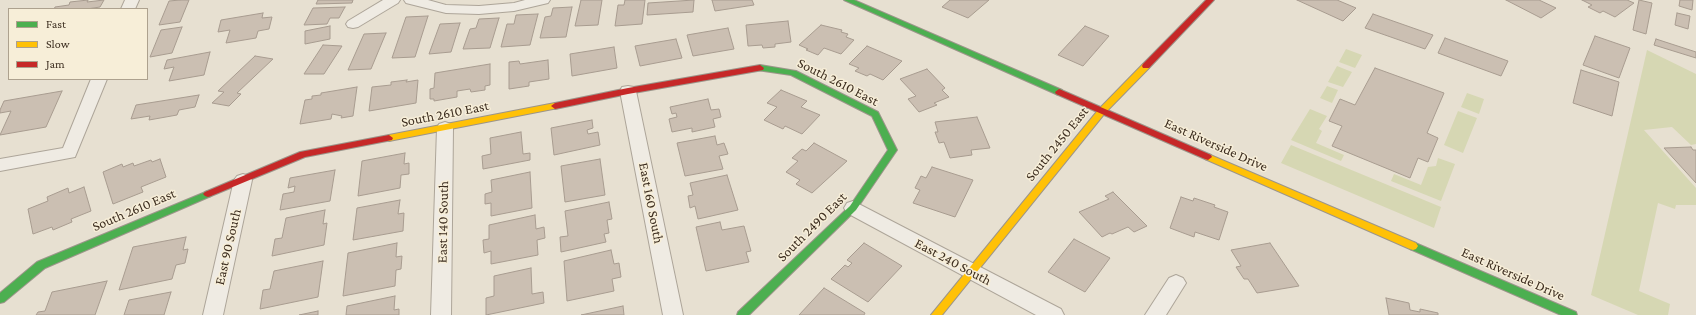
<!DOCTYPE html>
<style>
body{margin:0}
#map{position:relative;width:1696px;height:315px;overflow:hidden;background:#e7e0d1;font-family:"Crimson Pro",serif}
canvas{display:block}
.legend{position:absolute;left:8px;top:8px;width:140px;height:72px;box-sizing:border-box;background:#f7eed8;border:1px solid #ada18e;margin:0;padding:5px 7px;list-style:none;font-size:12px;color:#3d2e20}
.legend li{display:flex;align-items:center;gap:8px;height:20px}
.legend b{width:20px;border:1px solid #ada18e}
</style>
<div id="map">
<canvas width="1696" height="315"></canvas>
<ul class="legend">
<li><b style="height:5px;background:#4caf50"></b>Fast</li>
<li><b style="height:5px;background:#ffc107"></b>Slow</li>
<li><b style="height:5px;background:#c62828"></b>Jam</li>
</ul>
</div>
<script>
const ctx = document.querySelector('canvas').getContext('2d');
ctx.lineJoin = 'round';
function fillPath(path, color) { ctx.fillStyle = color; ctx.fill(path, 'evenodd'); }
const poly = rows => new Path2D(rows.map(r => 'M' + r).join(''));
function trace(path, color, width, dash) { ctx.strokeStyle = color; ctx.lineWidth = width; ctx.lineCap = dash ? 'butt' : 'round'; ctx.setLineDash(dash || []); ctx.stroke(path); }
function label(font, color, halo, rows, align = 'center') {
  ctx.font = font + ' "Crimson Pro",serif'; ctx.lineWidth = 3; ctx.setLineDash([]); ctx.textBaseline = 'middle'; ctx.strokeStyle = halo; ctx.fillStyle = color; for (const [text, x, y, turn = 0] of rows) {
    ctx.save(); ctx.translate(x, y); ctx.rotate((+turn || 0) * Math.PI / 180); ctx.textAlign = isNaN(turn) ? turn : align; if (halo) ctx.strokeText(text, 0, 0); ctx.fillText(text, 0, 0); ctx.restore();
  }
}
const green = poly([
 [1346,49,1362,55,1355,68,1339,62],
 [1647,50,1696,74,1696,144,1691,145,1672,127,1644,130,1696,188,1696,205,1676,205,1675,209,1658,203,1639,291,1670,304,1668,315,1638,315,1591,295],
 [1337,66,1352,72,1343,87,1328,82],
 [1327,86,1338,90,1332,103,1320,98],
 [1467,93,1484,99,1479,114,1461,107],
 [1310,109,1327,116,1319,129,1322,131,1316,143,1344,155,1341,161,1291,140],
 [1458,111,1477,118,1463,153,1444,145],
 [1291,145,1441,207,1434,228,1281,163],
 [1438,158,1455,164,1441,201,1391,181,1394,174,1421,185,1428,167,1436,166]
]);
const building = poly([
 [88,0,87,2,104,0,100,7,87,9,54,9,55,7,69,5,70,2,88,0],
 [180,0,189,0,180,22,159,25,169,1,180,0],
 [318,0,353,0,352,3,316,4,318,0],
 [581,0,602,0,598,25,575,26,581,0],
 [625,0,645,0,642,24,615,26,618,5,624,5,625,0],
 [694,0,693,12,647,15,648,3,694,0],
 [712,0,752,0,754,5,715,11,712,0],
 [950,0,989,0,968,18,942,7,950,0],
 [1297,0,1337,0,1356,8,1343,21,1297,0],
 [1506,0,1539,0,1556,8,1541,18,1506,0],
 [1582,0,1627,0,1634,3,1615,17,1603,11,1600,13,1588,7,1592,5,1582,0],
 [1639,0,1652,3,1646,34,1633,30,1639,0],
 [1680,0,1693,0,1692,10,1679,6,1680,0],
 [345,7,339,18,330,18,327,24,304,25,313,8,345,7],
 [572,7,566,37,540,38,545,17,551,16,553,8,572,7],
 [263,13,262,18,272,17,269,29,258,31,256,38,226,43,230,30,218,32,221,20,263,13],
 [1677,13,1690,16,1688,29,1675,25,1677,13],
 [538,14,530,45,501,47,507,24,514,24,516,15,538,14],
 [1373,14,1433,35,1425,49,1365,28,1373,14],
 [428,16,415,57,392,58,406,17,428,16],
 [499,18,490,48,463,49,470,29,476,28,479,19,499,18],
 [788,21,791,42,775,44,775,47,763,48,762,45,748,46,746,25,788,21],
 [460,23,451,52,429,54,440,24,460,23],
 [821,25,842,30,841,32,848,34,846,37,854,40,841,54,824,48,818,55,806,50,808,49,799,45,821,25],
 [330,26,330,39,305,44,305,31,330,26],
 [1085,26,1109,36,1083,66,1058,55,1085,26],
 [182,27,172,53,150,57,161,30,182,27],
 [728,28,734,49,693,56,687,35,728,28],
 [386,33,371,69,348,70,364,34,386,33],
 [1595,36,1630,48,1619,78,1583,65,1595,36],
 [1445,38,1508,61,1501,76,1438,53,1445,38],
 [676,39,682,58,640,66,635,46,676,39],
 [1656,39,1696,52,1696,58,1654,45,1656,39],
 [323,45,342,46,324,74,304,74,323,45],
 [867,46,902,61,883,80,870,74,867,76,855,71,859,68,849,64,867,46],
 [614,47,617,68,572,76,570,54,614,47],
 [210,52,204,75,169,81,174,67,164,69,167,60,210,52],
 [255,56,273,59,237,93,241,94,229,106,212,103,224,92,218,91,255,56],
 [548,60,549,79,529,82,529,86,509,89,509,62,519,61,520,64,548,60],
 [490,64,490,85,485,86,485,90,471,92,470,89,457,91,457,97,434,101,434,99,430,99,430,89,434,88,435,73,490,64],
 [1375,68,1444,93,1427,133,1438,138,1428,162,1418,158,1410,178,1332,146,1342,126,1329,121,1340,99,1355,105,1375,68],
 [927,69,945,88,942,90,949,97,934,103,937,105,919,112,908,99,916,96,900,79,927,69],
 [1581,70,1619,82,1612,116,1573,103,1581,70],
 [407,80,406,82,418,80,416,103,369,111,372,87,391,85,391,82,407,80],
 [357,87,353,116,341,118,342,116,332,114,331,119,300,124,305,100,312,99,312,96,321,95,321,93,357,87],
 [781,90,807,101,801,107,820,115,802,134,785,126,783,129,764,120,777,107,767,103,781,90],
 [62,91,46,127,0,135,11,111,0,113,0,110,4,101,62,91],
 [199,95,195,107,179,110,177,115,149,120,150,116,131,119,136,105,199,95],
 [708,99,711,110,719,109,721,117,713,119,715,127,692,132,692,128,672,132,669,119,677,117,676,113,672,114,670,107,708,99],
 [977,117,990,148,971,150,972,155,950,158,944,142,939,143,935,132,938,132,935,122,977,117],
 [592,120,593,128,587,130,588,134,598,132,600,145,554,155,551,128,592,120],
 [521,132,523,154,530,153,530,160,483,169,482,156,491,154,490,138,521,132],
 [715,136,717,145,724,143,728,154,719,156,723,169,685,176,677,143,715,136],
 [814,143,847,161,812,193,796,184,800,180,786,172,798,161,792,158,802,149,806,151,814,143],
 [1691,147,1693,150,1696,150,1696,183,1664,148,1691,147],
 [405,153,404,164,409,163,409,174,401,175,400,188,358,196,362,161,405,153],
 [160,159,166,177,141,187,143,192,113,204,103,172,122,164,123,167,133,163,134,166,151,160,152,162,160,159],
 [600,159,605,195,565,202,561,166,600,159],
 [932,167,973,180,955,217,913,203,920,190,915,188,921,176,926,178,932,167],
 [335,170,330,201,280,210,283,194,294,192,295,186,288,188,290,178,335,170],
 [530,172,532,208,491,216,491,203,485,204,485,194,492,192,491,180,530,172],
 [727,175,738,210,698,219,695,206,690,208,688,196,693,195,690,183,727,175],
 [84,187,91,211,71,219,72,222,53,230,52,227,33,234,28,209,48,201,47,197,68,188,69,193,84,187],
 [1113,192,1147,226,1134,232,1128,227,1112,234,1110,233,1102,237,1079,212,1109,199,1105,196,1113,192],
 [1181,197,1193,201,1194,198,1215,205,1214,207,1228,212,1219,240,1195,232,1194,237,1170,228,1181,197],
 [400,200,398,214,404,213,403,231,353,240,357,208,400,200],
 [609,202,612,219,607,220,609,233,604,234,606,242,561,252,560,237,568,236,565,211,609,202],
 [325,210,323,224,327,223,324,245,272,256,275,239,282,238,286,218,325,210],
 [535,215,536,229,544,227,545,238,537,240,538,255,491,264,491,251,484,253,483,240,489,239,489,225,535,215],
 [720,222,722,230,744,226,751,251,746,252,749,262,706,271,696,227,720,222],
 [186,237,183,250,188,249,185,263,176,265,172,279,119,290,133,247,186,237],
 [1074,239,1110,258,1085,292,1048,272,1074,239],
 [397,243,396,257,402,256,401,269,396,270,395,286,343,296,348,253,397,243],
 [864,243,902,266,868,302,831,279,845,265,848,267,852,263,847,260,864,243],
 [1270,243,1299,286,1257,293,1248,279,1244,279,1236,267,1241,266,1231,250,1270,243],
 [611,250,614,264,619,263,621,277,612,279,614,291,567,301,564,261,611,250],
 [323,261,318,297,260,309,263,290,270,289,274,271,323,261],
 [531,268,532,294,543,292,544,303,486,315,486,298,494,296,494,276,531,268],
 [107,281,95,315,36,315,38,312,45,311,52,292,107,281],
 [824,288,865,313,864,315,799,315,824,288],
 [171,292,164,315,124,315,129,300,171,292],
 [395,296,394,310,399,309,399,315,346,315,347,306,395,296],
 [1386,298,1409,303,1410,310,1420,312,1420,309,1438,313,1438,315,1389,315,1386,298],
 [623,306,624,315,581,315,623,306],
 [318,311,318,315,299,315,318,311]
]);
const street = poly([
 [125,0,139,0,135,9,121,9,125,0],
 [383,0,400,0,398,3,358,27,353,28,348,27,346,24,348,21,383,0],
 [404,0,428,0,446,5,479,6,514,3,525,0,550,0,548,3,514,11,479,14,446,13,406,3,404,0],
 [91,79,107,79,75,157,0,171,0,159,63,148,91,79],
 [628,86,634,87,636,91,683,315,663,315,620,91,622,87,628,86],
 [445,122,451,124,453,128,451,315,431,315,437,128,439,124,445,122],
 [243,174,249,176,252,180,223,315,203,315,234,180,237,176,243,174],
 [853,201,1061,309,1064,315,1036,315,847,213,844,208,847,203,853,201],
 [1176,275,1183,278,1186,283,1166,315,1145,315,1169,278,1176,275]
]);
const fast = poly([
 [844,0,854,0,1062,90,1063,92,1059,95,1056,94,844,0],
 [760,65,796,71,878,112,897,150,856,210,749,315,737,315,738,312,850,206,888,150,872,116,791,75,757,70,756,68,760,65],
 [208,191,211,192,213,194,211,196,45,268,4,302,0,303,0,293,37,262,208,191],
 [1413,242,1576,312,1577,315,1561,315,1410,249,1408,246,1410,243,1413,242]
]);
const slow = poly([
 [1146,63,1150,66,1149,68,1105,113,942,315,931,315,1099,109,1143,64,1146,63],
 [555,103,559,106,558,108,389,141,385,138,389,135,555,103],
 [1208,154,1416,243,1418,246,1416,249,1413,250,1410,249,1205,159,1204,157,1205,155,1208,154]
]);
const jam = poly([
 [1206,0,1214,0,1149,68,1143,68,1142,66,1143,64,1206,0],
 [760,65,764,68,763,70,628,94,555,109,551,106,555,103,628,88,760,65],
 [1059,89,1211,155,1212,157,1208,160,1205,159,1056,94,1055,92,1059,89],
 [389,135,393,138,392,140,305,157,211,196,208,197,205,196,203,194,205,192,300,152,389,135]
]);
const streetNames = [
 ["South 2610 East",838,82,27],
 ["South 2610 East",445,114,-11],
 ["South 2450 East",1057,144,-51],
 ["East Riverside Drive",1216,145,24],
 ["East 160 South",651,203,79],
 ["South 2610 East",134,210,-23],
 ["East 140 South",443,222,-89],
 ["South 2490 East",812,227,-45],
 ["East 90 South",228,247,-77],
 ["East 240 South",953,262,28],
 ["East Riverside Drive",1513,274,24]
];
fillPath(green, '#d6d7b3');
fillPath(building, '#cbbfb2');
trace(building, '#a89c90', 1);
trace(street, '#ada599', 2);
trace(fast, '#9c958a', 2);
trace(slow, '#9c958a', 2);
trace(jam, '#9c958a', 2);
fillPath(street, '#efebe3');
fillPath(fast, '#4caf50');
fillPath(slow, '#ffc107');
fillPath(jam, '#c62828');
label('14px', '#3d2e20', '#f7eed8', streetNames);
</script>
